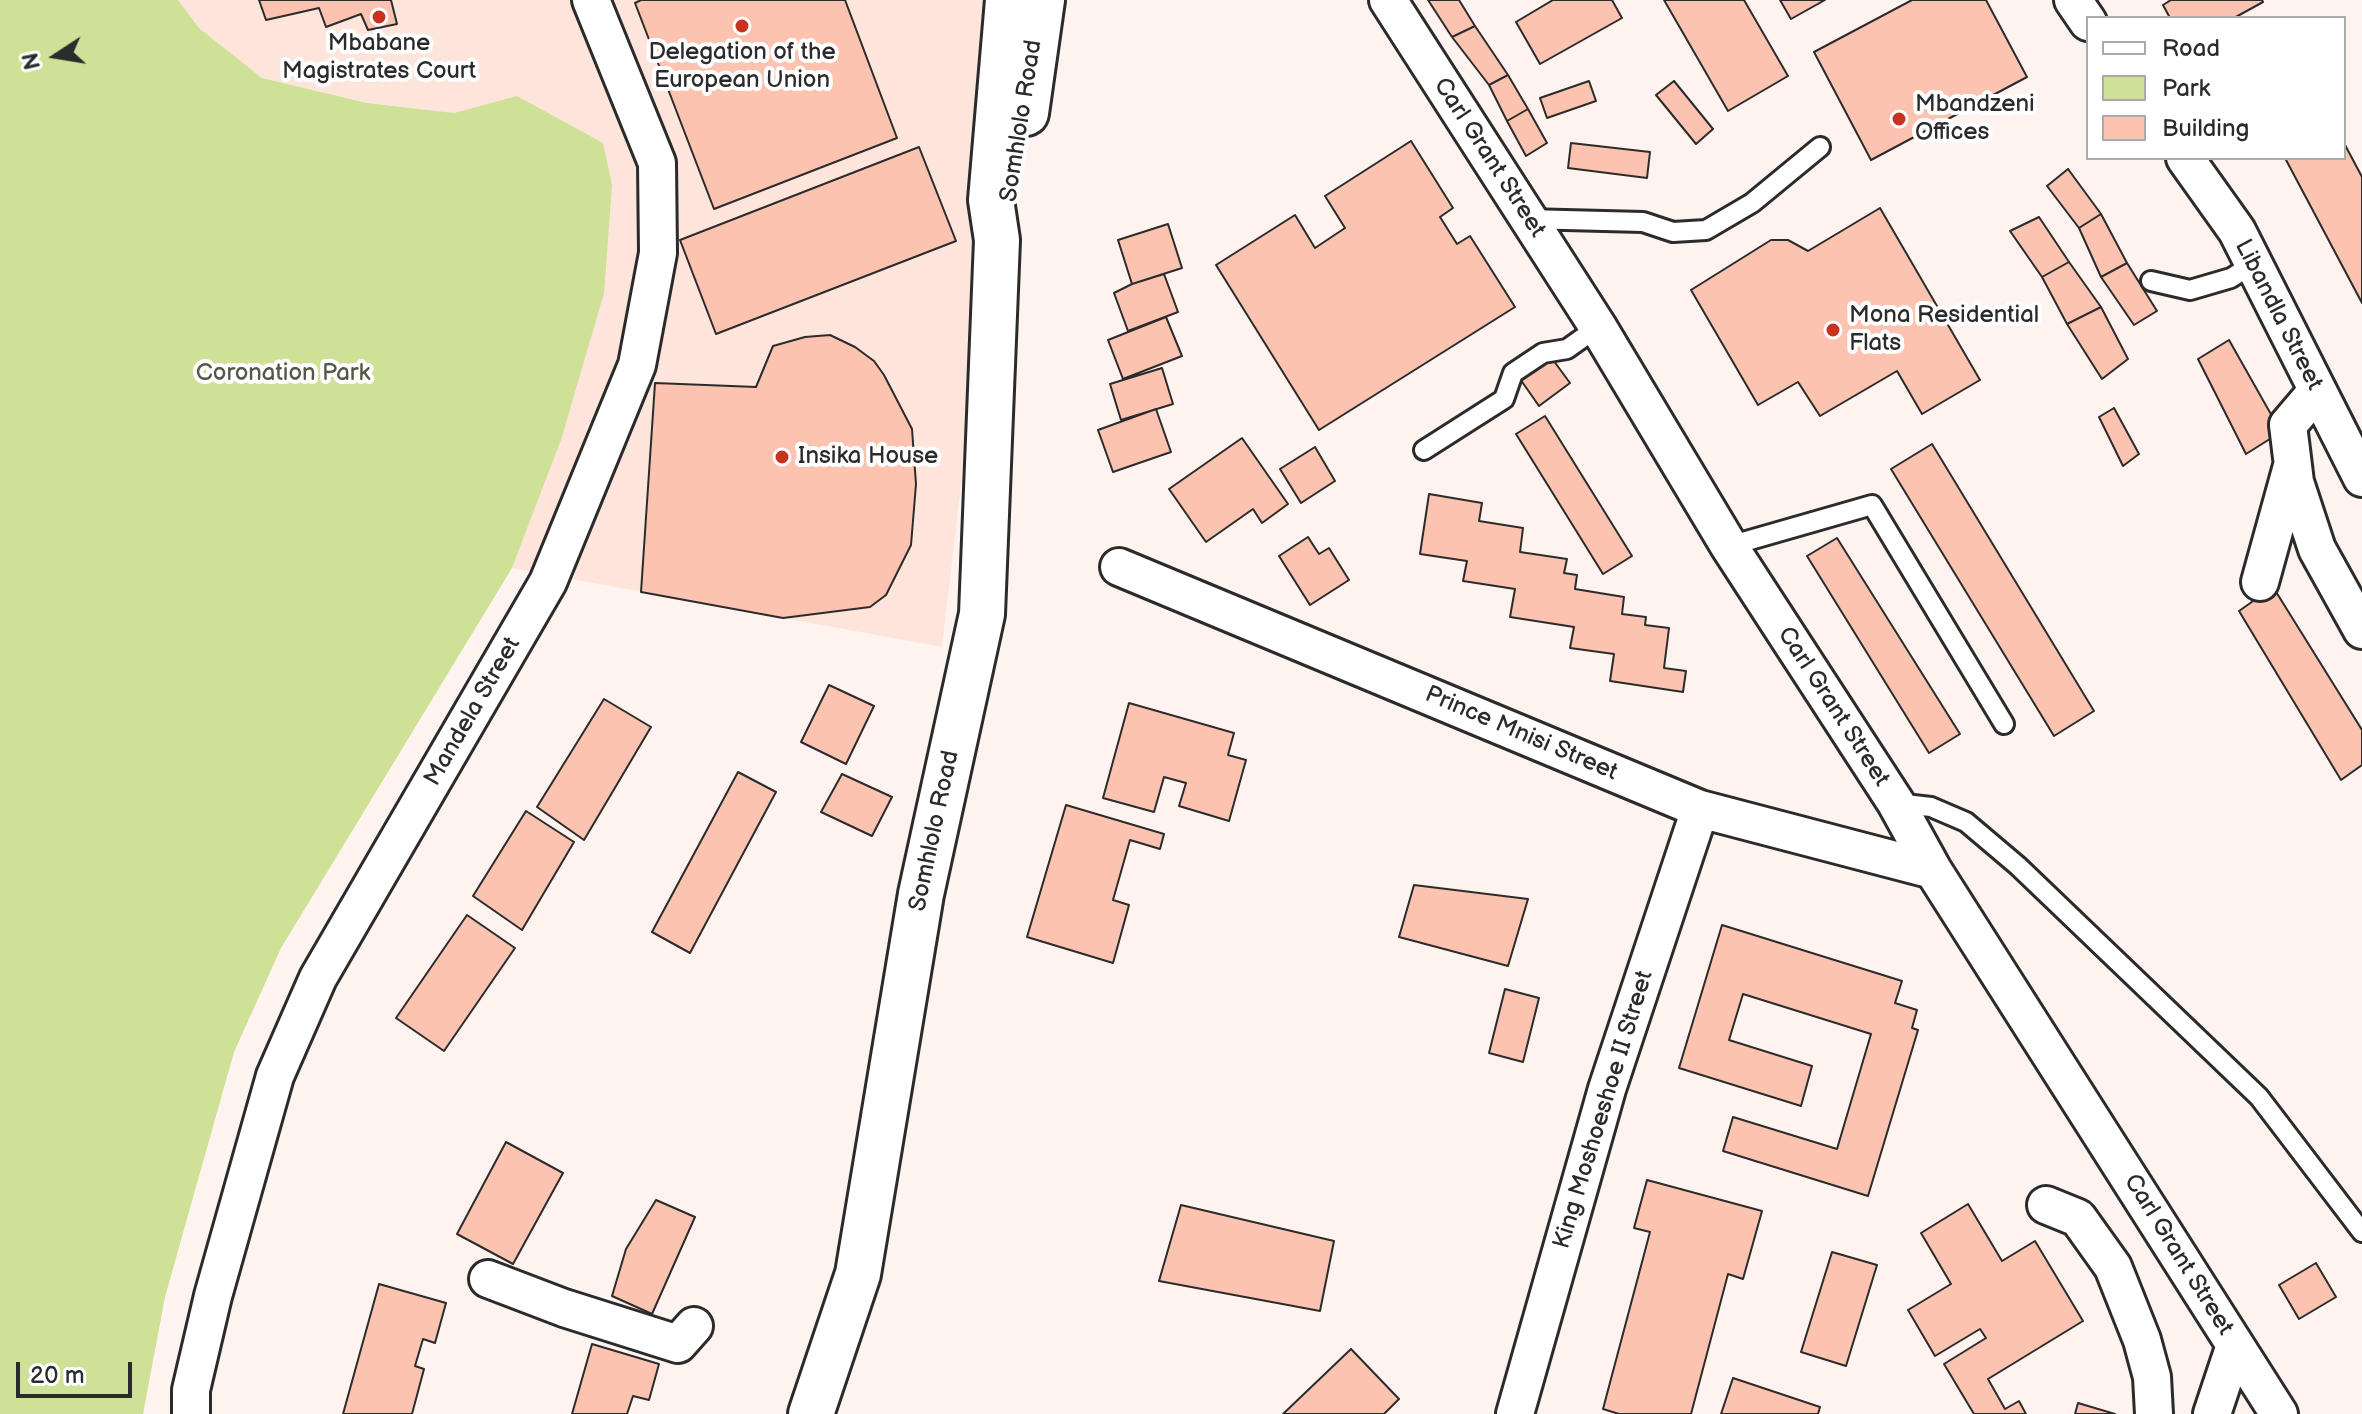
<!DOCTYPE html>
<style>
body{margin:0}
#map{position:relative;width:2362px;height:1414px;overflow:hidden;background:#fef3ef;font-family:"Balsamiq Sans",sans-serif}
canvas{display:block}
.legend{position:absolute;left:2086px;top:16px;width:260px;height:144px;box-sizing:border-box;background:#fff;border:2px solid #aaa;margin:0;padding:10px 14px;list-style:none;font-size:24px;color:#2b2b2b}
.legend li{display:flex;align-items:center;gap:16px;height:40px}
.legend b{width:40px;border:2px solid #aaa}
.north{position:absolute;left:16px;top:16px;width:80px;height:80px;-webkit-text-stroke:6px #fff;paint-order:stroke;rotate:258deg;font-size:22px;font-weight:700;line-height:32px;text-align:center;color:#2b2b2b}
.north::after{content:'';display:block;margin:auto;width:28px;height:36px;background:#2b2b2b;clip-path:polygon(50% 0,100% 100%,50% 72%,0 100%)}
.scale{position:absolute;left:16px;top:1362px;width:116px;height:36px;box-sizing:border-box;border:4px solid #2b2b2b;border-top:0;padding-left:10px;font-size:24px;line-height:28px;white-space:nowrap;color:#2b2b2b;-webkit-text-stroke:6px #fff;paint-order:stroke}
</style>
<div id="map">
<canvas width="2362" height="1414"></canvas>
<ul class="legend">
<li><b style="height:10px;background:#fff"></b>Road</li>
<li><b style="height:22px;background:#cfe196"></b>Park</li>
<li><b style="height:22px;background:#fbc3b0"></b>Building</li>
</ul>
<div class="north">N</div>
<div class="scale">20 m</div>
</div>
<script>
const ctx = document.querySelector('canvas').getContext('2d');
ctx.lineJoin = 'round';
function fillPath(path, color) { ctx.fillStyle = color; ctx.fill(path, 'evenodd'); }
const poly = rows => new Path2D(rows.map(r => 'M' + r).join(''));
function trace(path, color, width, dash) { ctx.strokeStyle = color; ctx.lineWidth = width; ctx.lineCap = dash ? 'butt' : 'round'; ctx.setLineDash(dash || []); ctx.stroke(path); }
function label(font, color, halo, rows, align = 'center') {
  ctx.font = font + ' "Balsamiq Sans",sans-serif'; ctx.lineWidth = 8; ctx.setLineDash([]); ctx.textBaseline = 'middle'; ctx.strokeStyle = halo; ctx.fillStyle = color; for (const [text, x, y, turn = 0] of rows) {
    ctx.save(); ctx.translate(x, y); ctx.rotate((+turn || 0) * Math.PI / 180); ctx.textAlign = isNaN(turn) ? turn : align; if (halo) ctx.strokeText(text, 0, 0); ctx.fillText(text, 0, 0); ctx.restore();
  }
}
const built = poly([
 [178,0,1018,0,942,647,512,568,561,440,517,97,454,113,367,103,262,78,199,28]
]);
const green = poly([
 [0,0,178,0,199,28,262,78,367,103,454,113,517,96,603,143,612,185,604,293,561,440,512,568,281,948,234,1052,165,1297,143,1414,0,1414]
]);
const building = poly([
 [259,0,391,0,397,24,368,30,361,14,326,27,319,8,266,20,259,0],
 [641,0,845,0,897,138,714,209,635,3,641,0],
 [1428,0,1459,0,1475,26,1452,37,1428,0],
 [1553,0,1612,0,1622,18,1540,64,1516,22,1553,0],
 [1664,0,1744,0,1788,76,1728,111,1664,0],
 [1780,0,1825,0,1791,19,1780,0],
 [1912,0,1986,0,2027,77,1871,160,1814,52,1912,0],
 [2171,0,2262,0,2263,2,2234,18,2170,18,2163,5,2171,0],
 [1475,26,1508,75,1489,85,1452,37,1475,26],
 [1508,75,1528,109,1507,121,1489,85,1508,75],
 [1589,81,1596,101,1547,118,1540,98,1589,81],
 [1674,81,1713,129,1696,144,1656,95,1674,81],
 [1528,109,1547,143,1526,156,1507,121,1528,109],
 [1411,141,1453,208,1440,217,1457,244,1470,236,1515,307,1319,430,1216,265,1295,215,1315,248,1345,228,1325,196,1411,141],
 [1571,143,1650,152,1647,178,1568,168,1571,143],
 [2344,143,2362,177,2362,303,2285,158,2344,158,2344,143],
 [919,147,956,241,716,334,680,240,919,147],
 [2068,169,2101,214,2079,228,2047,186,2068,169],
 [1880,208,1980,380,1922,414,1897,371,1820,416,1798,382,1758,405,1691,290,1771,240,1788,240,1808,251,1880,208],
 [2101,214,2127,263,2101,277,2079,228,2101,214],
 [2039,217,2069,262,2042,277,2010,231,2039,217],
 [1168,224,1182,268,1132,284,1118,240,1168,224],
 [2069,262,2101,307,2067,324,2042,277,2069,262],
 [2127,263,2157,311,2134,325,2101,277,2127,263],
 [1164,274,1178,312,1128,331,1114,293,1132,284,1164,274],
 [2101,307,2128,359,2102,379,2067,324,2101,307],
 [1166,317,1182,356,1123,379,1108,340,1166,317],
 [830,335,855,347,874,361,884,375,912,429,916,484,911,545,886,595,870,607,783,618,641,592,655,383,756,387,773,346,805,337,830,335],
 [2229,340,2281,432,2246,454,2198,359,2229,340],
 [1548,353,1570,383,1539,406,1518,376,1548,353],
 [1162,368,1173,404,1121,420,1110,384,1162,368],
 [2114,408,2139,454,2123,466,2099,417,2114,408],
 [1156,409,1171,452,1113,472,1098,430,1156,409],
 [1545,416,1632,556,1603,574,1516,434,1545,416],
 [1242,438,1288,504,1262,523,1253,509,1206,542,1169,489,1242,438],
 [1932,444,2094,711,2054,736,1891,469,1932,444],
 [1315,447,1335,481,1301,503,1280,469,1315,447],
 [1429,494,1482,503,1479,521,1523,528,1520,552,1567,559,1564,573,1577,575,1575,589,1624,597,1622,614,1646,617,1645,625,1669,628,1664,668,1686,671,1683,692,1610,681,1614,654,1570,648,1574,627,1510,617,1515,589,1463,581,1467,561,1420,554,1429,494],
 [1308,537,1319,554,1329,548,1349,580,1310,605,1279,556,1308,537],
 [1837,538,1960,734,1929,753,1807,556,1837,538],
 [2273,587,2362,730,2362,765,2341,780,2239,611,2273,587],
 [829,685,874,706,846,764,801,742,829,685],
 [604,699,651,727,584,840,537,807,604,699],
 [1129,703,1234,733,1228,755,1246,760,1229,821,1179,806,1186,783,1164,777,1154,812,1103,798,1129,703],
 [738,772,776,792,690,953,652,932,738,772],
 [842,774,892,797,872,836,821,812,842,774],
 [1066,805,1164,834,1160,849,1130,840,1113,900,1129,905,1113,963,1027,937,1066,805],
 [526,811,574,842,522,930,473,896,526,811],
 [1414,885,1528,899,1508,966,1399,937,1414,885],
 [467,915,515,948,444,1051,396,1018,467,915],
 [1722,925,1902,981,1895,1003,1917,1010,1912,1028,1918,1030,1868,1196,1723,1151,1733,1117,1837,1149,1871,1034,1743,994,1729,1040,1812,1066,1801,1106,1679,1068,1722,925],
 [1505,989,1539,998,1523,1062,1489,1053,1505,989],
 [506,1142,563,1173,513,1264,457,1234,506,1142],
 [1647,1180,1762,1211,1743,1279,1728,1274,1691,1414,1619,1414,1603,1409,1650,1232,1634,1228,1647,1180],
 [656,1200,695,1217,652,1314,612,1296,626,1249,656,1200],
 [1968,1204,2002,1261,2035,1241,2083,1321,1988,1379,2005,1409,2019,1401,2026,1414,1974,1414,1944,1364,1986,1338,1980,1329,1935,1356,1908,1310,1951,1284,1921,1233,1968,1204],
 [1181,1205,1334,1241,1320,1311,1159,1281,1181,1205],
 [1832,1252,1877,1265,1846,1366,1801,1352,1832,1252],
 [2316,1263,2336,1297,2299,1319,2279,1285,2316,1263],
 [379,1284,446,1303,435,1343,423,1339,415,1366,424,1369,412,1414,343,1414,379,1284],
 [592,1344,659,1364,649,1400,633,1396,627,1414,572,1414,592,1344],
 [1351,1349,1399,1399,1384,1414,1283,1414,1351,1349],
 [1733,1378,1820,1407,1818,1414,1721,1414,1733,1378],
 [2078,1403,2115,1414,2075,1414,2078,1403]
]);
const service = poly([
 [1526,219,1643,222,1673,232,1706,230,1752,203,1820,147],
 [2151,281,2190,290,2231,278,2253,264],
 [1424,450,1504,399,1513,373,1543,353,1567,349,1598,327],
 [1729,546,1872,505,2004,724],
 [1896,803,1931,807,1966,822,2018,866,2259,1097,2362,1232]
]);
const minor = poly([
 [1388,0,1598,327,1729,546,1896,803,1933,870,2279,1414],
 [2073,0,2088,22],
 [2185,158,2237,231,2362,478],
 [2317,391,2288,425,2295,482,2317,549,2362,630],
 [1119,567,1700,809,1933,870],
 [2260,582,2292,466],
 [2046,1205,2078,1218,2113,1267,2142,1340,2152,1377,2154,1414],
 [488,1279,564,1308,678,1344,694,1326],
 [191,1414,191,1390,213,1296,275,1076,318,978,548,582,637,365,658,253,657,163,591,0],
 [1515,1414,1607,1089,1700,809],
 [2212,1414,2235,1345]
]);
const secondary = poly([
 [1026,113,1042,0],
 [811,1414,858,1274,921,894,982,614,997,240,991,200,1008,0]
]);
const markers = [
 [379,17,8,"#c8321e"],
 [742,26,8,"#c8321e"],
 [1899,119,8,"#c8321e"],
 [1833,330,8,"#c8321e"],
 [782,457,8,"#c8321e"]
];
const poiNames = [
 ["Mbabane",379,44,"center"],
 ["Magistrates Court",379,72,"center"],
 ["Delegation of the",742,53,"center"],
 ["European Union",742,81,"center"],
 ["Mbandzeni",1915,105],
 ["Offices",1915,133],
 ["Mona Residential",1849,316],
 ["Flats",1849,344],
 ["Insika House",798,457]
];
const streetNames = [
 ["Somhlolo Road",1022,121,-81],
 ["Carl Grant Street",1489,158,57],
 ["Libandla Street",2278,315,63],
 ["Carl Grant Street",1833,707,57],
 ["Mandela Street",473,712,-60],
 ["Prince Mnisi Street",1521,734,23],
 ["Somhlolo Road",935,831,-78],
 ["King Moshoeshoe II Street",1604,1110,-73],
 ["Carl Grant Street",2178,1255,58]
];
const parkNames = [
 ["Coronation Park",283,374]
];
fillPath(built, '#fde5dc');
fillPath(green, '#cfe196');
fillPath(building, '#fbc3b0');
trace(building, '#2b2b2b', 2);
trace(service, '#2b2b2b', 24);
trace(minor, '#2b2b2b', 42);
trace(secondary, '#2b2b2b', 50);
trace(service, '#fff', 18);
trace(minor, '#fff', 36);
trace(secondary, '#fff', 44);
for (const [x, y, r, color] of markers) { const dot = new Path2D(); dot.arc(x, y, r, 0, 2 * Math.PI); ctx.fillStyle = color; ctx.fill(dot); trace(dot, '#fff', 3); }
label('24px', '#2b2b2b', '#fff', poiNames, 'left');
label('24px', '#2b2b2b', '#fff', streetNames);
label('24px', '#545846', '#fff', parkNames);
</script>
